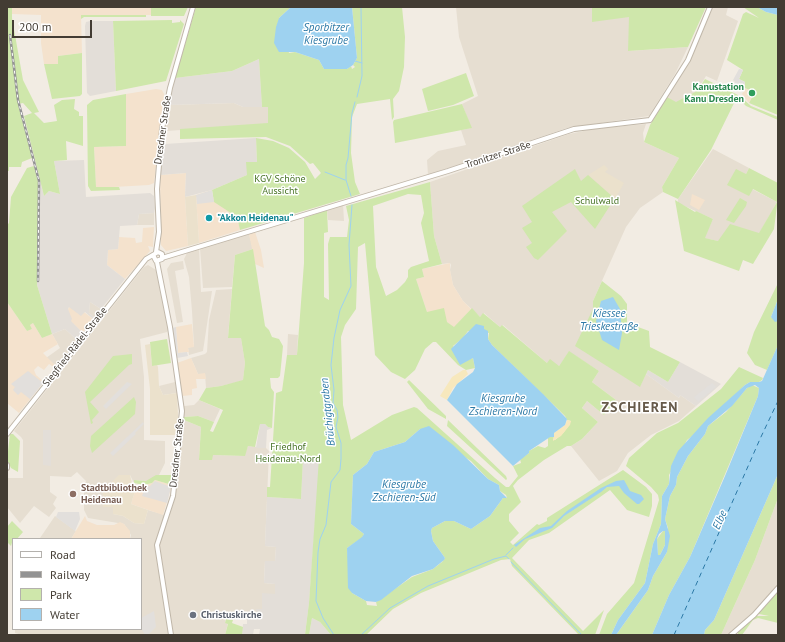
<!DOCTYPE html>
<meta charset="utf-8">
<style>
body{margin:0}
#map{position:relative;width:785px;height:642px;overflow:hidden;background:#f2ece3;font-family:"PT Sans",sans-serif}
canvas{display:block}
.frame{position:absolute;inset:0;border:8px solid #433c33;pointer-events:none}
.legend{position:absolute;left:12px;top:538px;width:130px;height:92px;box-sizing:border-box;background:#fff;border:1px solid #b4b1ad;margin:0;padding:5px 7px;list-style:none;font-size:12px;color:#433c33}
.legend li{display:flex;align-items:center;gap:8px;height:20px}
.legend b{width:20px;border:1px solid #b4b1ad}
.scale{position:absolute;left:12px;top:20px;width:80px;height:18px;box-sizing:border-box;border:2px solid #433c33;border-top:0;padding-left:5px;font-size:12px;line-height:14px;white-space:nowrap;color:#433c33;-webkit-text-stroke:3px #fff;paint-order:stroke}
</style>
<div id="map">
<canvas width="785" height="642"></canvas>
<div class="frame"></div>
<ul class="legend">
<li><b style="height:5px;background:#fff"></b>Road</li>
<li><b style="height:5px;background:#939393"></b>Railway</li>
<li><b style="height:11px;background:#cfe7ab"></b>Park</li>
<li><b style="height:11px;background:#9ed2f0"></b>Water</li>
</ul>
<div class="scale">200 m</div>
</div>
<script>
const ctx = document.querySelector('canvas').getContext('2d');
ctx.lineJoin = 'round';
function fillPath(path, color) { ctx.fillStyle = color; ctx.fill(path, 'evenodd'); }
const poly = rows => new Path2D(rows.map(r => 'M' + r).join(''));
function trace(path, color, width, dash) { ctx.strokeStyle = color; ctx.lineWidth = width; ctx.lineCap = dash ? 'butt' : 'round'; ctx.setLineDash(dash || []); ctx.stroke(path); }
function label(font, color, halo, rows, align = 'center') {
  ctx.font = font + ' "PT Sans",sans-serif'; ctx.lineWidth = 3; ctx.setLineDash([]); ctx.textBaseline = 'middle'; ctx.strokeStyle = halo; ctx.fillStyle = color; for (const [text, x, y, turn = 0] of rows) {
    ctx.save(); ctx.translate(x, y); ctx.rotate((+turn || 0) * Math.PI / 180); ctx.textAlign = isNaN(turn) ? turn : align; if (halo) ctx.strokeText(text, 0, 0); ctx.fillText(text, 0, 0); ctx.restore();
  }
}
const residential = poly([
 [456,7,592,7,592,21,629,16,629,51,688,47,675,74,649,116,567,128,428,175,427,160,438,151,466,145,461,130,471,128,462,104,478,96,459,37],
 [713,7,728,7,726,15,738,21,717,81,706,76,697,91,676,103,667,97,691,58],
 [234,103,243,107,268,107,269,124,166,131,169,105],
 [646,124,643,133,644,142,679,158,662,187,663,192,640,208,626,227,593,301,593,309,640,386,646,374,679,398,680,395,696,406,679,421,651,435,628,453,617,471,599,481,571,446,582,439,598,422,582,408,587,401,604,415,616,400,592,382,599,371,577,357,569,352,559,366,547,363,503,325,500,327,484,313,480,317,463,301,453,285,450,270,451,265,450,263,442,264,434,236,430,182,569,134,593,129],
 [713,149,749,168,746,174,752,189,777,202,759,234,718,241,704,238,713,219,678,203,678,199],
 [343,204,344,221,328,220,327,210],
 [154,213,154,225,137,225,139,214],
 [249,234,253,249,235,255,232,287,203,288,200,248],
 [199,248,201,292,212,291,203,351,189,355,188,348,194,346,192,311,189,277,184,259,188,251],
 [183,261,184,269,175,271,183,322,177,323,167,269,171,263],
 [148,265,156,270,168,329,167,332,140,339,144,377,144,440,165,441,165,463,159,475,151,480,146,481,135,480,134,483,130,475,113,507,113,514,123,516,134,523,144,524,148,510,165,515,173,496,184,420,201,427,199,459,213,455,244,456,248,446,266,448,269,451,265,546,276,547,275,561,265,561,264,583,275,584,275,594,262,609,255,613,226,613,225,623,228,623,225,635,22,635,15,633,15,629,141,629,141,539,130,539,131,535,124,524,88,518,84,510,84,489,86,481,77,472,71,477,50,476,50,492,57,497,53,504,56,508,49,517,34,506,20,523,7,507,7,478,23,478,23,440,21,437,14,431,144,267],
 [232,289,228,337,241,338,245,363,243,381,221,386,206,388,205,374,198,374,191,358,205,354,207,352,209,320,216,290],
 [90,302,101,309,95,318,89,313],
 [65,329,77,340,56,366,46,358,60,348,52,334],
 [288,334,298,335,297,355,287,355],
 [175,382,177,393,163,395,159,386],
 [199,400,220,409,214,422,198,416,184,417,184,406,194,405],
 [778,498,778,587,761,606,729,635,721,635,755,560],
 [55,516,76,531,71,539,40,538]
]);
const commercial = poly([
 [12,7,151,7,151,15,81,15,82,53,58,56,58,64,44,64,41,43,41,15,12,14],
 [745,88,755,92,749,103,742,94],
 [156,89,162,90,164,94,154,183,149,185,96,188,94,147,126,146,126,94],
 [186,173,185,197,188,246,166,251,161,245,160,175],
 [212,190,212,196,237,216,240,230,199,243,196,195],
 [692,194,705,200,699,210,690,205],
 [154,227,153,247,148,246,150,251,125,279,107,265,108,250,118,249,119,237,135,238,136,243,142,242,143,228],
 [255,232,261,250,264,268,255,264,249,234],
 [450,263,450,270,453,285,463,301,471,309,472,308,454,328,447,322,427,312,416,279,424,277,422,269],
 [7,302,27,331,32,329,30,325,33,323,42,338,52,334,58,344,43,353,56,366,55,368,49,364,44,370,38,366,34,370,36,375,44,382,19,413,7,403],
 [69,307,84,312,93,319,83,333,70,321,68,309],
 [192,324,194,347,188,348,189,352,178,353,176,327],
 [191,358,198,374,205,373,206,379,196,379,197,388,192,389,192,395,182,396,177,363],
 [155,480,172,485,163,515,131,504,137,485,144,486,152,483],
 [85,516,87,521,97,525,114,525,120,522,124,524,130,531,130,539,71,539]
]);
const industrial = poly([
 [90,21,113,21,116,91,90,96,87,93,85,26,86,22],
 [259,59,262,107,243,107,234,103,169,105,175,78,232,71],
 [256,138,257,162,247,175,212,190,185,197,186,173,160,175,165,144],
 [84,160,86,197,150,193,154,196,155,208,154,213,139,214,137,225,120,226,118,249,108,250,107,265,125,279,101,309,90,302,89,313,95,318,93,319,85,312,81,316,69,307,68,309,72,319,71,321,83,333,77,340,65,329,52,334,37,285,37,182,40,181,44,196,49,191,60,194,54,161],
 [680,362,721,384,696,406,680,395,679,398,646,374,648,370,668,382],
 [260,424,265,424,268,427,272,428,267,430,266,448,256,448],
 [43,430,51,430,51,466,43,465],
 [303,457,320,458,309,603,305,635,259,635,260,629,254,629,253,635,242,635,243,624,247,624,247,613,255,613,256,609,262,609,262,593,275,594,275,584,264,583,265,561,275,561,276,547,265,546,267,497,301,499],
 [312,618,320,622,331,635,309,635]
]);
const education = poly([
 [604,165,608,169,605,172,624,183,615,199,588,175],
 [196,195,199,243,188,246,185,197],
 [150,344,152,366,157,365,158,367,159,386,163,395,177,393,178,416,177,435,150,435,150,389,145,345],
 [119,475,130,475,132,483,137,485,131,504,148,510,144,524,134,523,123,516,113,514,113,507,103,507,103,491]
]);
const green = poly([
 [7,7,12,7,12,18,23,80,39,112,34,113,44,123,57,121,54,105,62,100,75,99,74,109,79,112,79,116,83,116,83,146,66,141,67,160,54,161,60,194,49,191,44,196,24,116,32,113,23,103,18,104,32,158,22,162,21,167,9,167,9,171,7,171],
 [151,7,188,7,184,16,151,16],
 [196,7,291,7,279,18,289,53,295,52,319,60,324,69,347,69,351,66,352,69,355,67,353,65,357,58,352,7,402,7,405,37,404,67,399,91,393,99,394,117,392,120,390,99,357,104,352,117,351,153,355,182,360,194,240,230,237,217,214,202,212,190,247,175,246,162,257,162,256,138,273,141,289,148,305,162,315,179,321,173,313,163,310,164,290,146,266,137,180,139,180,129,268,123,268,107,262,107,259,59,232,71,175,78],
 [592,7,706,7,688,47,628,51,629,17,592,22],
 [743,7,757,7,766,12,778,15,778,115,749,103,755,92,745,88,745,82,739,79,743,70,727,60,743,14,746,12,759,18],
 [81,15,146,15,146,17,84,17,81,19],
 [172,20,172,23,180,22,180,20,184,24,166,81,116,91,113,21],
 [82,53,82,94,80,96,52,99,44,64,58,64,58,56],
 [466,73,474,96,453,105,428,111,422,89],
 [705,79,738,95,711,150,678,199,663,192,662,187,679,158,644,142,650,125,667,97,676,102,697,91],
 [126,94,126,146,94,147,96,187,119,187,120,190,91,191,88,186,87,105,93,100],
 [740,96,751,106,778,117,778,120,746,106,738,98],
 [462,104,472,128,395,143,393,122,394,120],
 [34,166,38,182,37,285,52,334,42,338,33,323,30,325,32,329,27,331,7,302,7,225,9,223,11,197,27,168],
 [749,168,778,183,778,198,774,229,753,264,743,260,739,271,684,251,675,200,695,212,696,211,713,219,705,238,718,241,730,224,759,233,777,202,753,189,749,196,727,185,736,169,746,174],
 [575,169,581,181,588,175,613,197,611,200,613,201,595,229,571,202,552,212,567,231,538,260,534,258,526,247,532,243,522,228,532,222,522,206],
 [430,182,434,236,442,264,422,269,424,277,416,279,427,312,444,308,447,322,454,327,472,308,480,317,483,313,500,327,502,325,547,363,550,359,559,366,569,351,599,371,592,382,616,400,604,415,587,401,582,408,598,422,582,439,571,446,567,446,544,460,518,480,513,486,521,502,509,514,509,521,519,533,510,542,513,545,537,524,539,525,547,521,547,518,623,470,646,487,652,494,652,506,649,517,627,510,610,490,549,533,529,540,512,558,583,631,604,610,595,635,579,635,512,566,510,559,501,560,421,593,393,609,366,635,331,635,320,622,312,618,309,635,305,635,309,603,319,458,303,458,301,499,267,497,267,487,270,487,276,393,282,391,287,355,297,355,304,263,304,218,327,210,328,232,324,233,324,297,329,300,328,244,330,237,347,237,349,220,346,206],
 [408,194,421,195,424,213,421,223,429,261,411,267,408,270,408,277,405,282,397,290,386,296,376,267,373,206],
 [365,243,375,355,391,372,405,379,415,370,425,349,433,342,436,342,458,365,466,370,475,368,473,358,465,361,453,346,463,338,468,331,489,333,488,339,492,345,565,416,567,420,571,421,564,432,555,440,553,440,554,437,550,436,548,438,548,446,545,448,538,446,529,451,529,453,520,459,521,463,513,466,518,476,509,487,506,487,495,478,417,408,414,407,392,415,351,440,343,405,341,337,345,325,356,309,358,247],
 [420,429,471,461,488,479,499,485,500,491,506,495,507,498,503,498,490,516,471,529,454,521,445,521,432,528,431,531,433,541,445,558,442,562,433,569,412,577,376,602,377,606,367,605,366,601,352,593,347,548,362,538,364,534,351,524,353,475,367,464,374,452,405,442],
 [740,198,747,202,746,206,734,223,726,220],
 [253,249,265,326,269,330,272,337,279,339,283,346,280,376,278,378,270,378,271,388,274,392,272,428,268,427,265,424,260,424,255,447,248,446,245,456,213,455,212,460,199,460,201,427,184,420,184,417,198,416,214,422,210,431,213,432,223,410,199,400,206,388,221,386,243,380,245,363,241,338,228,338,235,255],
 [602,281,621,296,627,304,627,323,649,331,650,347,680,362,668,382,648,370,640,387,575,346,593,309,593,301],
 [778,283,778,299,771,317,778,321,778,345,767,370,755,365,747,353,754,332],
 [167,339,171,363,152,366,150,342],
 [132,354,132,364,129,365,90,402,99,412,92,420,93,423,91,424,85,392,113,356],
 [739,367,763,378,762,380,759,382,750,382,745,385,695,434,687,440,669,475,669,484,662,496,661,524,653,544,645,583,618,620,611,635,599,635,607,614,634,583,659,500,658,495,651,487,626,466,629,458,657,433,678,423,697,408,721,389],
 [409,380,446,416,446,419,428,409,407,382],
 [752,385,759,388,758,396,690,557,669,595,652,635,616,635,648,590,653,576,667,552,668,528,665,519,670,496,676,485,677,477,688,456,705,434,708,426,726,412,747,388],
 [134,397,136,402,135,414,92,453,90,446,91,436],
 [448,420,506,476,507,479,506,480,447,426],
 [10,434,13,434,20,441,18,472,11,468,7,460],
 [778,474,778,498,755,560,721,635,704,635,705,630,714,620],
 [156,475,171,475,172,485,155,480,152,483,144,485,134,483,134,480,146,481],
 [12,521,23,532,17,539,13,539,11,546,7,542,7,527],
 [663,531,665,531,665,545,660,555,658,555,657,539],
 [778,591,778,623,758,618,753,620,742,635,738,635,738,630,755,616,769,616,759,614,758,612],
 [226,619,233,620,232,623,243,627,242,635,225,635,228,624,225,623]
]);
const sand = poly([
 [463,370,466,370,468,374,453,388,447,400,440,396,452,377],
 [567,420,571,421,570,425,561,436,553,441,554,433,565,425]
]);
const parking = poly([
 [739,69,743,70,739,79,745,82,743,92,729,87,730,85,734,86,735,82,733,80],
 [212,190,214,202,197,204,196,195],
 [176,327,178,353,187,352,188,356,177,358,172,328],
 [28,371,43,383,30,399,21,392,18,395,13,390,15,387,11,384],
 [127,382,132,384,106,409,103,406],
 [712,383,716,387,698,402,694,397],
 [143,422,144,424,135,433,136,434,113,456,110,453],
 [155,481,171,487,167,503,142,496,146,485,150,486],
 [58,512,79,512,80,519,75,531,56,517],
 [154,611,156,627,148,635,145,635,141,628,141,618]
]);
const water = poly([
 [291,7,352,7,357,58,353,65,347,69,324,69,319,60,295,52,279,52,274,43,276,27,279,18],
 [757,7,778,7,778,15,766,12],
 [613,297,620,309,622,333,619,350,602,340,596,321,601,301],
 [778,299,778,321,775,322,771,317],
 [476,324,484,326,484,329,488,331,488,339,492,345,543,394,567,419,565,425,554,433,554,437,550,437,529,451,529,453,513,466,447,400,457,384,473,372,475,368,473,358,460,365,451,349],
 [778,345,778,474,714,620,705,630,704,635,652,635,669,595,690,557,725,476,758,396,759,388,755,385,747,388,732,406,708,426,705,434,688,456,677,477,676,485,670,496,665,519,670,536,667,552,653,576,648,590,616,635,611,635,618,620,645,583,653,544,661,524,662,496,669,484,671,466,678,451,708,418,745,385,750,382,759,382,762,381],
 [663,531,665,531,665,545,660,555,658,555,657,539,659,534],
 [429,426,453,445,488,479,499,485,500,491,507,498,503,498,490,516,471,529,454,521,445,521,432,528,431,531,433,541,445,558,444,560,433,569,412,576,381,600,376,602,366,601,352,593,348,588,347,548,362,537,364,534,351,524,353,475,367,464,374,452,405,442,420,429],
 [624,480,630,491,641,495,644,499,639,504,637,504,624,493,619,486,607,487,601,492,564,516,552,528,525,539,516,547,514,545,540,528,551,526,567,511,601,488,616,481]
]);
const stream = poly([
 [355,61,362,63],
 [357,97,362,76,361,7],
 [325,172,345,180],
 [351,196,346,180,346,165,348,158,352,113,355,102],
 [506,555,513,548],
 [511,562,582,635],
 [334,635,323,618,316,601,318,552,320,539,326,525,331,482,340,470,341,459,341,443,336,427,338,417,337,410,333,403,334,390,331,365,334,338,340,310,351,286,349,245,352,205],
 [361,635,390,608,428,586,494,559,506,556,509,559]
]);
const ferry = poly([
 [674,635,760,439,778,401]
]);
const minor = poly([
 [156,252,159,232,157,189,162,129,170,88,193,7],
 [162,258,448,171,574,129,650,120,688,60,710,7],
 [157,262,170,327,182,411,173,496,157,545,171,635],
 [7,434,146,259,158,252,162,254,162,259,156,261,153,255],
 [7,465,7,468],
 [731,635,754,615,778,588]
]);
const rail = poly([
 [10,35,18,100,39,181,38,281]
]);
const markers = [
 [752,93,4,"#2e9e5b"],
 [209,218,4,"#0f9aa8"],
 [73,494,4,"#8d6e63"],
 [193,615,4,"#6b7280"]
];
const leisureNames = [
 ["Kanustation",744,87],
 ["Kanu Dresden",744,99]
];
const streetNames = [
 ["Dresdner Straße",163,130,-82],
 ["Tronitzer Straße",498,155,-18],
 ["Siegfried-Rädel-Straße",75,347,-52],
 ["Dresdner Straße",177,453,-84]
];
const parkNames = [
 ["KGV Schöne",280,179],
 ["Aussicht",280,191],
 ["Schulwald",597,201],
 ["Friedhof",288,447],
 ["Heidenau-Nord",288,459]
];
const cultureNames = [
 ["\"Akkon Heidenau\"",217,218]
];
const educationNames = [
 ["Stadtbibliothek",81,488],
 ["Heidenau",81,500]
];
const worshipNames = [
 ["Christuskirche",201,615]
];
const waterNames = [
 ["Sporbitzer",326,28],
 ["Kiesgrube",326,41],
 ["Kiessee",609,314],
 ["Trieskestraße",609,327],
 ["Kiesgrube",503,399],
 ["Zschieren-Nord",503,412],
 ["Brüchigtgraben",328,412,-96],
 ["Kiesgrube",404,485],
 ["Zschieren-Süd",404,498],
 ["Elbe",720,520,-66]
];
const districtNames = [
 ["ZSCHIEREN",640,408]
];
fillPath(residential, '#e6ded1');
fillPath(commercial, '#f4e2cd');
fillPath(industrial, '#e3ded8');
fillPath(education, '#ebe1cc');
fillPath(green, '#cfe7ab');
fillPath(sand, '#f7e8bd');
fillPath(parking, '#e2dfdc');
fillPath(water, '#9ed2f0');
trace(stream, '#9ed2f0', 1);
trace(ferry, '#2c79a6', 1, [5, 4]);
trace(minor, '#c0b7a9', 6);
trace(minor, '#fff', 4);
trace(rail, '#939393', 2.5);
trace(rail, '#fff', 1, [3]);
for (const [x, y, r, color] of markers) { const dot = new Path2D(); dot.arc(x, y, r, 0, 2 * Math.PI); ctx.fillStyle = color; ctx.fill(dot); trace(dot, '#fff', 1.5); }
label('bold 10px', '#27864d', '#fff', leisureNames, 'right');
label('10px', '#433c33', '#fff', streetNames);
label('10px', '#487427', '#fff', parkNames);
label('bold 10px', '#0d838f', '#fff', cultureNames, 'left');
label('bold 10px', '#785e54', '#fff', educationNames, 'left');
label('bold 10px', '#5b616d', '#fff', worshipNames, 'left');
label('italic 11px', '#2c79a6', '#fff', waterNames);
ctx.letterSpacing = '1px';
label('bold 14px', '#665a4a', '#fff', districtNames);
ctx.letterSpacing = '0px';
</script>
